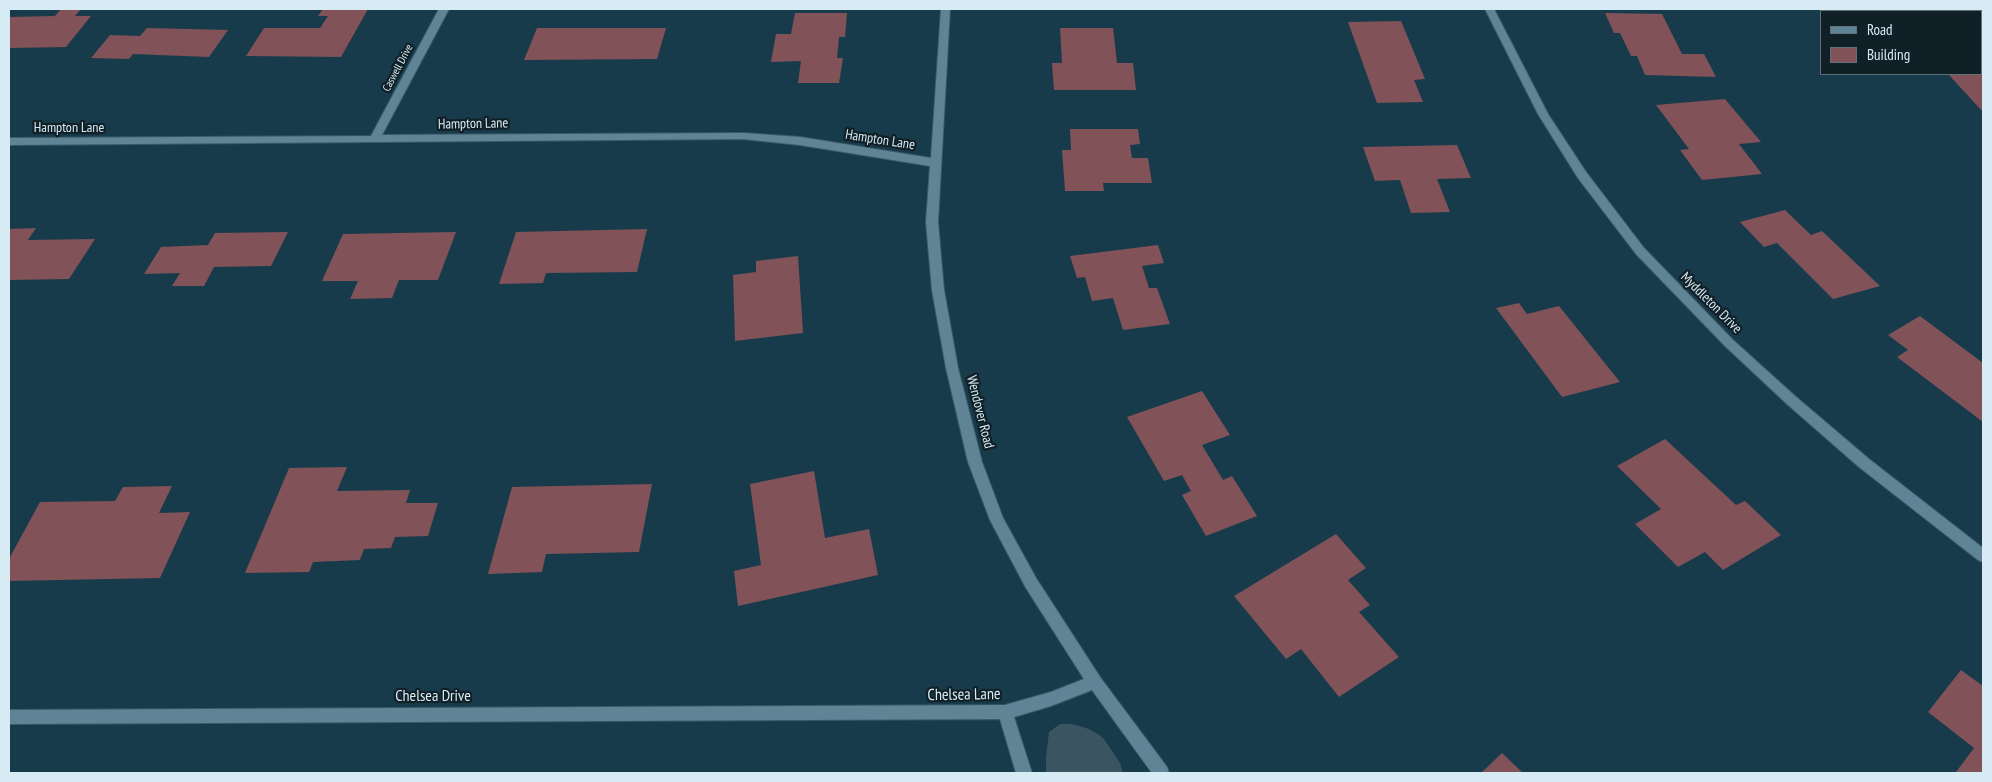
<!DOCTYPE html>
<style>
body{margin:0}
#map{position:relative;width:1992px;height:782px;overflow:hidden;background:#183b4b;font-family:"PT Sans Narrow",sans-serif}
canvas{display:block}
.frame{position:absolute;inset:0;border:10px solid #d7ebf5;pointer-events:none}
.legend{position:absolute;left:1820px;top:10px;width:162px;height:65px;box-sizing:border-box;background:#112027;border:1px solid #607179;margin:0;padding:6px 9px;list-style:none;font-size:15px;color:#d7ebf5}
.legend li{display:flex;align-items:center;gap:10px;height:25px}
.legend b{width:25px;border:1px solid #607179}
</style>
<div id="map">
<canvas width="1992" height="782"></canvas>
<div class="frame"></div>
<ul class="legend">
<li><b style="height:6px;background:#5f8496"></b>Road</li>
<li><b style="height:14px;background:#815258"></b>Building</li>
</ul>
</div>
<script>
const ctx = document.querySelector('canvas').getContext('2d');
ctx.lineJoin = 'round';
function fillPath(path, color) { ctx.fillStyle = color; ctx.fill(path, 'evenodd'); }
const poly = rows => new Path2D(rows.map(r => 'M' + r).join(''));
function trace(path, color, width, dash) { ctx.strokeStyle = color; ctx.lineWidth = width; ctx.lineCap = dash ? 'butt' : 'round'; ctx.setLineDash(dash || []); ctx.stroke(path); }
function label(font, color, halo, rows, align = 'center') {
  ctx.font = font + ' "PT Sans Narrow",sans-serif'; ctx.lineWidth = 4.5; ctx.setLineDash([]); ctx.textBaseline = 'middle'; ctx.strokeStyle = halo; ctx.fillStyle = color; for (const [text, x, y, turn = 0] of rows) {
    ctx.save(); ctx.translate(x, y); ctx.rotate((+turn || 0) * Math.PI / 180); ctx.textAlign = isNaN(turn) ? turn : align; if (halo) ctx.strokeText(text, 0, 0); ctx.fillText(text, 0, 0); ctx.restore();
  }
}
const green = poly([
 [1060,724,1072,724,1089,729,1098,734,1104,739,1120,763,1123,773,1046,773,1046,757,1049,732]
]);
const building = poly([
 [61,9,81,9,75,16,91,16,66,47,9,48,9,17,55,16],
 [323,9,368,9,341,57,246,56,264,28,320,28,328,16,318,16],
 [1896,9,1943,9,1945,11,1898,11],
 [795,13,847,13,845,37,839,37,837,58,843,58,839,83,798,83,801,61,771,62,776,34,791,34],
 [1605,13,1662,14,1682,54,1704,54,1716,77,1645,75,1637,56,1631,56,1620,33,1614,33],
 [1401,21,1425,79,1414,80,1423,102,1377,103,1348,22],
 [147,28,228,30,209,57,133,54,129,59,91,58,110,35,140,36],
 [537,28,666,28,657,59,524,60],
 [1060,28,1113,28,1117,63,1133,63,1136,90,1054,90,1052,63,1062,63],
 [1981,67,1983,67,1983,112,1948,74,1981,74],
 [1725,99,1761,142,1739,144,1762,174,1702,180,1680,150,1689,149,1656,105],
 [1070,129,1138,129,1140,144,1130,145,1132,158,1148,158,1152,183,1103,183,1104,191,1065,191,1062,150,1071,150],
 [1457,145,1471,178,1437,179,1450,212,1411,213,1400,180,1375,181,1363,147],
 [1785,210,1811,235,1822,231,1880,286,1833,299,1777,243,1764,247,1740,222],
 [36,228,28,240,95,239,69,279,9,280,9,229],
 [647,229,637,272,546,273,543,283,499,284,516,232],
 [288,232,271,266,214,267,204,286,172,286,180,273,144,274,161,247,208,245,215,233],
 [456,232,438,280,399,280,392,298,350,299,358,281,322,281,343,234],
 [1158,245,1164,263,1142,266,1149,288,1157,288,1170,324,1123,330,1113,298,1092,301,1085,277,1077,278,1070,256],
 [798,256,803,333,735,341,733,275,756,272,756,261],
 [1519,303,1527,314,1559,306,1620,382,1562,397,1496,308],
 [1920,316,1983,363,1983,422,1897,357,1908,350,1888,335],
 [1202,391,1230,435,1202,445,1223,480,1232,476,1257,516,1206,536,1182,495,1191,491,1182,475,1164,481,1127,417],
 [1665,439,1736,505,1745,501,1781,535,1723,570,1705,552,1678,567,1635,524,1661,509,1617,466],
 [347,467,337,491,410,490,406,503,438,503,428,536,395,537,391,548,364,549,360,560,313,562,309,572,245,573,289,468],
 [814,471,825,538,869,529,878,575,738,606,734,571,761,565,750,484],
 [652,484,639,552,546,554,542,572,488,574,512,487],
 [172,486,159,513,190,512,160,578,9,581,9,559,40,502,115,501,123,487],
 [1336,534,1366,568,1348,580,1370,605,1359,612,1399,657,1339,697,1301,649,1286,659,1234,596],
 [1961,670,1983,686,1983,773,1958,773,1956,772,1974,748,1928,712],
 [1502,753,1523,773,1481,773]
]);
const minor = poly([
 [439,9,449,9,382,135,743,133,800,137,931,158,941,9,950,9,938,222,944,290,958,368,982,462,1003,518,1036,578,1100,677,1167,767,1169,773,1152,773,1092,690,1051,706,1014,717,1032,773,1016,773,1000,719,9,724,9,710,1005,705,1051,692,1084,679,1026,588,990,520,968,462,946,368,932,290,926,222,930,166,800,145,743,139,9,145,9,138,371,136,439,9],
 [1485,9,1494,9,1548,114,1586,172,1644,248,1733,340,1795,396,1869,459,1983,548,1983,562,1978,560,1859,467,1787,404,1725,346,1636,254,1578,178,1538,114,1485,9]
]);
const farStreetnames = [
 ["Caswell Drive",398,68,-62]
];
const streetNames = [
 ["Hampton Lane",473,124,-1],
 ["Hampton Lane",69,128],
 ["Hampton Lane",880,140,9],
 ["Myddleton Drive",1711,303,45],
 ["Wendover Road",980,412,76]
];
const nearStreetnames = [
 ["Chelsea Lane",964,695,-1],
 ["Chelsea Drive",433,696]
];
fillPath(green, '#3a5461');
fillPath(building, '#815258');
trace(minor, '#3c5a67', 2);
fillPath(minor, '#5f8496');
label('11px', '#d7ebf5', '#112027', farStreetnames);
label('14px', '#d7ebf5', '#112027', streetNames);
label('16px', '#d7ebf5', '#112027', nearStreetnames);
</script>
